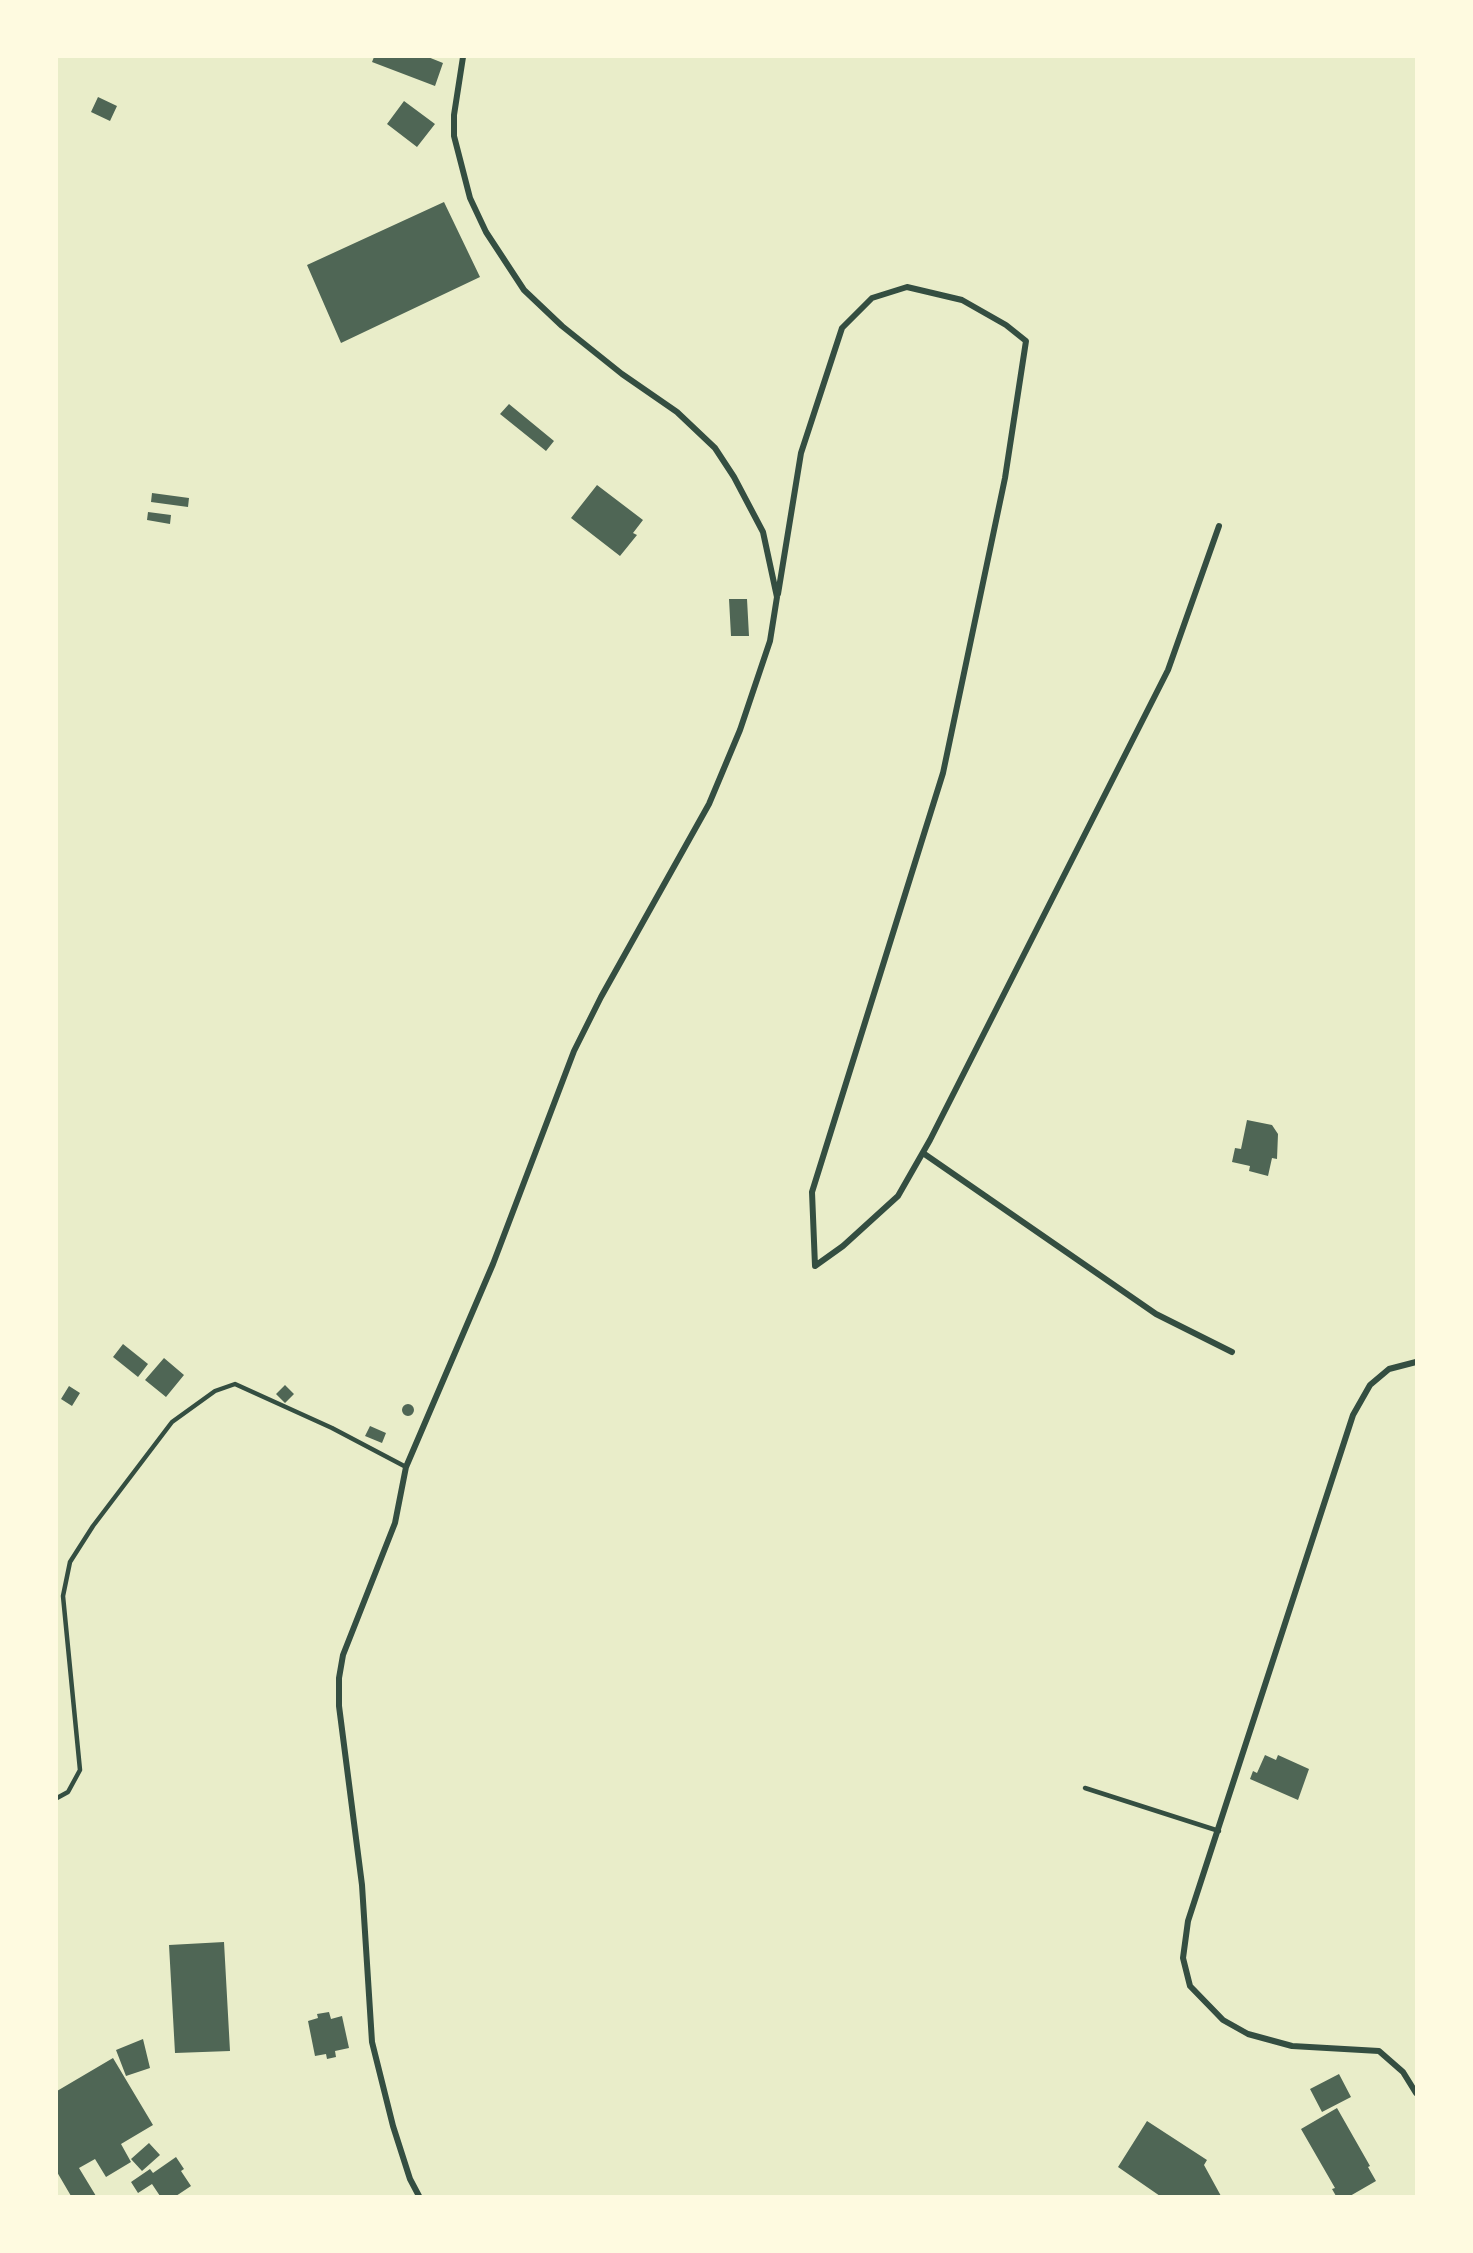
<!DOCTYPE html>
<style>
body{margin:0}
#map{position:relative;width:1473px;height:2253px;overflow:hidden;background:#e9edc9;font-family:Poppins,sans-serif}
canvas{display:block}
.frame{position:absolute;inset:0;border:58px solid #fefae0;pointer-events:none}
</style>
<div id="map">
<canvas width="1473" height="2253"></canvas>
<div class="frame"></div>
</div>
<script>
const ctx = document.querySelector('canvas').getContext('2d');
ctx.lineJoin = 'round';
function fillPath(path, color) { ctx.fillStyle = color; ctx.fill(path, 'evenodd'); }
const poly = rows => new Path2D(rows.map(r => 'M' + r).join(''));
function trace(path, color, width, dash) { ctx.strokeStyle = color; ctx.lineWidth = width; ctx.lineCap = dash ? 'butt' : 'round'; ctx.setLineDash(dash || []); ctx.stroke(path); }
const building = poly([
 [374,57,428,57,443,63,435,86,372,62],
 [98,97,117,106,110,121,91,112],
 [404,101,435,124,417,147,387,124],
 [444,202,480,277,341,343,307,265],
 [509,404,554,441,546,451,500,414],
 [597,485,643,520,633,533,637,535,620,556,571,518],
 [152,493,189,498,188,507,151,502],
 [148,512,171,515,170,524,147,520],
 [729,599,747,599,749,636,731,636],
 [1247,1120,1272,1125,1278,1134,1277,1159,1272,1158,1268,1176,1249,1171,1250,1166,1232,1162,1235,1148,1241,1149],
 [123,1344,148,1364,138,1377,113,1357],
 [164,1358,184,1375,166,1397,145,1380],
 [285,1385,294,1394,285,1403,276,1394],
 [69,1386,80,1393,72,1406,61,1399],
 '402 1410a6 6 0 1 1 12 0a6 6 0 1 1-12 0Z',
 [370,1426,386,1433,382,1443,365,1436],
 [1265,1755,1276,1760,1278,1755,1309,1769,1298,1800,1250,1779,1253,1771,1257,1773],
 [224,1942,230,2051,175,2053,169,1945],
 [329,2012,331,2019,342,2016,349,2048,335,2051,336,2057,327,2059,326,2054,315,2056,308,2021,318,2018,317,2014],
 [143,2039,150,2068,126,2076,116,2050],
 [113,2058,153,2125,121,2144,131,2162,106,2177,95,2159,79,2168,96,2196,71,2196,57,2172,57,2091],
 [1339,2074,1351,2097,1322,2112,1310,2089],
 [1337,2108,1370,2166,1368,2167,1376,2181,1350,2196,1336,2196,1332,2189,1335,2188,1301,2129],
 [1147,2121,1207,2160,1204,2165,1221,2196,1160,2196,1118,2167],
 [149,2143,160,2155,142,2171,131,2159],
 [176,2157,184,2169,181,2171,191,2186,176,2196,160,2196,152,2184,138,2193,131,2182,150,2169,153,2173]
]);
const service = poly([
 [1085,1788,1219,1831],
 [57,1798,68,1792,80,1770,63,1596,70,1562,93,1526,172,1422,215,1391,235,1384,332,1428,406,1467]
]);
const minor = poly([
 [778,594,801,453,842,328,872,298,907,287,962,300,1006,325,1026,341,1005,478,943,773,812,1192,815,1266,843,1246,898,1196,930,1140,1168,670,1219,526],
 [923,1153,1156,1314,1232,1352],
 [1416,1362,1389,1369,1370,1385,1353,1415,1188,1921,1183,1958,1190,1986,1223,2020,1248,2034,1292,2046,1379,2051,1403,2072,1416,2093],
 [419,2196,410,2179,393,2126,372,2042,362,1885,339,1706,339,1678,343,1655,395,1523,406,1467,493,1264,574,1051,601,997,709,804,740,730,770,641,777,597,763,532,734,477,715,448,677,412,622,374,562,326,524,290,486,232,470,198,454,136,454,115,463,57]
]);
fillPath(building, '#4f6655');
trace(service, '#344e41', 4.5);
trace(minor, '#344e41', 6);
</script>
